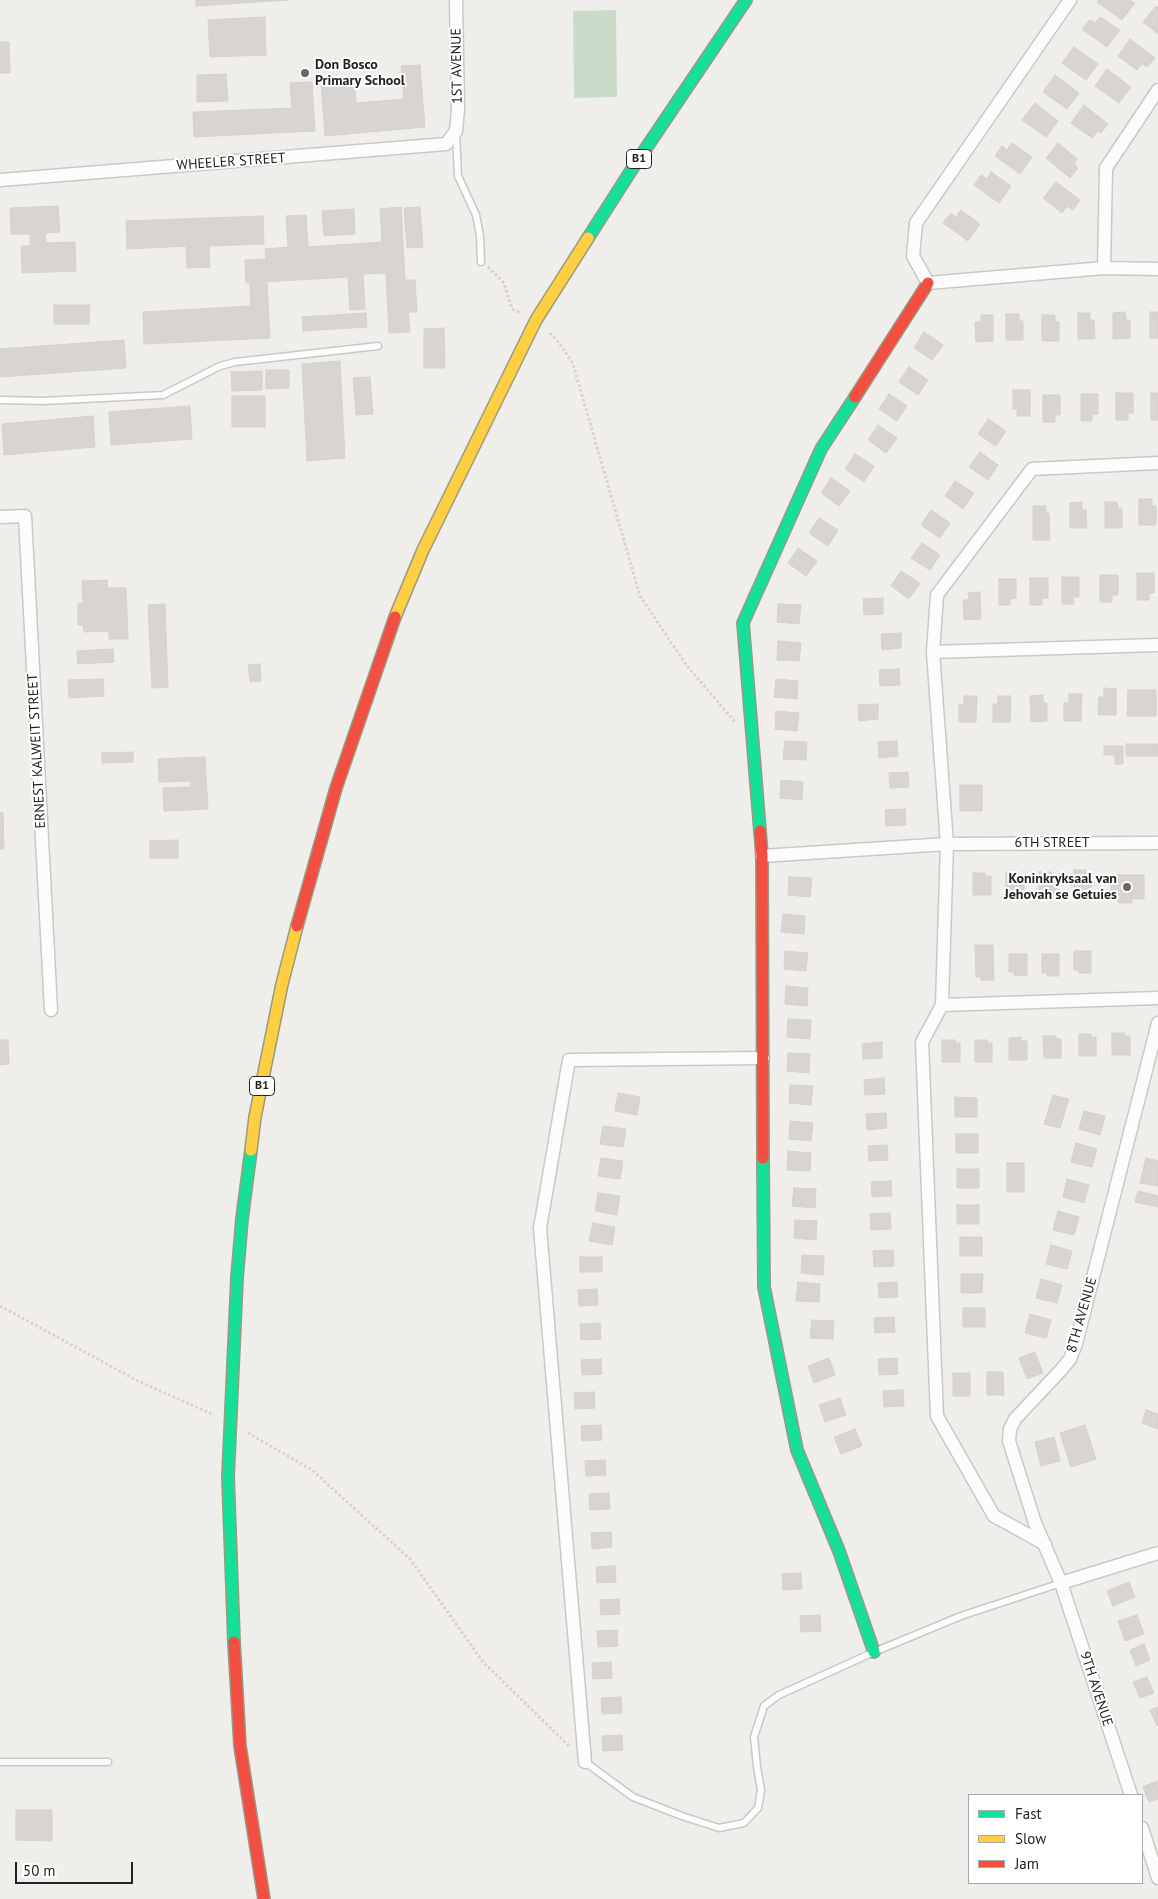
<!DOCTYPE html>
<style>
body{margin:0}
#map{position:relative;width:1158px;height:1899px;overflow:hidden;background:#f0eeeb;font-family:"PT Sans",sans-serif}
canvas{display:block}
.legend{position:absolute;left:968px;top:1794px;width:175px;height:90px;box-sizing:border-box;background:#fff;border:1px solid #a7a7a7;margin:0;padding:6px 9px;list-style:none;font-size:15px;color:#222}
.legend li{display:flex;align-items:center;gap:10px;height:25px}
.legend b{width:25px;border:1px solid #a7a7a7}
.scale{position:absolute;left:15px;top:1862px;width:118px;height:22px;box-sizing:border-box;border:2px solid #222;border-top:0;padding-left:6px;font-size:15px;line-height:18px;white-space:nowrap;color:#222;-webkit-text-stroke:4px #fff;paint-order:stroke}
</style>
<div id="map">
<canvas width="1158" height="1899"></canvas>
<ul class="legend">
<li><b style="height:6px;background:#16e098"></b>Fast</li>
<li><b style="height:6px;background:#ffcf43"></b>Slow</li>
<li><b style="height:6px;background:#f24e42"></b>Jam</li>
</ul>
<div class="scale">50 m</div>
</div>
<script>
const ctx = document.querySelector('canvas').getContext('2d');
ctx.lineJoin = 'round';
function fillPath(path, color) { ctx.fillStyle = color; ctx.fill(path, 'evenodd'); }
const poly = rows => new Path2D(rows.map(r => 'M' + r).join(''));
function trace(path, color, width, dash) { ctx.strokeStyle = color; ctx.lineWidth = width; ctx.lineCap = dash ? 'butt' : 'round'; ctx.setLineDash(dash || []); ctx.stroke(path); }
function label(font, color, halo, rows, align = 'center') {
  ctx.font = font + ' "PT Sans",sans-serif'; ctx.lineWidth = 4; ctx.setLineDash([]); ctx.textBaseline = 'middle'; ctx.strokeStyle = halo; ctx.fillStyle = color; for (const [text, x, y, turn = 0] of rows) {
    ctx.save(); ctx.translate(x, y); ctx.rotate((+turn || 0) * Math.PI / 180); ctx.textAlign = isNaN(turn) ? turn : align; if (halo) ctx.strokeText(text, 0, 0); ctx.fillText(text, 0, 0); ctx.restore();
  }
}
const cemetery = poly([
 [616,10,617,97,574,98,573,11]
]);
const building = poly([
 [196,0,288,0,196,6,196,0],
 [1099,0,1130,0,1135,3,1122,20,1097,2,1099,0],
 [1156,6,1158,8,1158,34,1143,22,1156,6],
 [265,17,266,55,210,57,208,20,265,17],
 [1100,17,1120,30,1107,47,1082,29,1090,20,1095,23,1100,17],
 [1130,39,1155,58,1147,67,1142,64,1137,70,1118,56,1130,39],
 [0,42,9,42,10,73,0,73,0,42],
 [1074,47,1098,64,1086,80,1062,63,1074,47],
 [420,65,425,127,325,136,321,81,354,79,356,103,404,99,401,66,420,65],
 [1107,69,1131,87,1119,103,1095,86,1107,69],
 [226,74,228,101,197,102,197,75,226,74],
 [1055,75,1079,93,1067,109,1043,92,1055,75],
 [312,82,315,131,194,137,193,112,292,108,290,83,312,82],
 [1035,103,1058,121,1046,137,1022,120,1035,103],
 [1084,105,1108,124,1101,133,1098,131,1092,138,1071,123,1084,105],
 [1012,143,1032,157,1020,174,995,156,1002,146,1007,150,1012,143],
 [1058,143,1077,159,1074,164,1078,168,1070,178,1046,158,1058,143],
 [991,172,1011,186,999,203,974,185,981,175,987,179,991,172],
 [1056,182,1080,200,1073,210,1067,206,1062,213,1043,198,1056,182],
 [58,206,60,232,45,233,46,243,75,242,76,271,22,273,21,246,30,246,30,234,11,234,10,208,58,206],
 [401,207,405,280,415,280,417,312,408,312,410,332,389,333,386,273,363,274,365,309,350,310,348,277,246,283,245,260,266,259,265,249,288,247,286,216,306,215,308,247,382,242,380,209,401,207],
 [420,207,423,247,407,248,404,208,420,207],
 [354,209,355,234,324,236,322,211,354,209],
 [961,210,980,224,968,241,943,223,951,213,956,217,961,210],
 [263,216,264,244,209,246,210,267,187,268,186,246,127,249,126,221,263,216],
 [267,283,270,338,144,344,143,312,251,306,250,284,267,283],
 [54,305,90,305,89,324,54,324,54,305],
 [1125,312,1126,320,1130,320,1130,338,1113,339,1113,313,1125,312],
 [1150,312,1158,312,1158,338,1150,338,1150,312],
 [366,313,367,327,303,331,302,317,366,313],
 [1078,313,1090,313,1090,320,1094,320,1095,339,1078,339,1078,313],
 [1006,314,1019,314,1019,321,1023,321,1023,340,1006,340,1006,314],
 [981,315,993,315,993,341,976,342,975,322,981,322,981,315],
 [1042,315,1055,315,1055,322,1059,322,1059,341,1042,341,1042,315],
 [444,328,445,368,424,368,424,329,444,328],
 [924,332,943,345,932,360,914,348,924,332],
 [124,340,126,368,0,377,0,349,124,340],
 [340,361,345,458,307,461,302,364,340,361],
 [909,367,928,380,918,395,899,382,909,367],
 [266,370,289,370,289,388,266,389,266,370],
 [262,371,262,390,232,391,231,372,262,371],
 [370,377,373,414,356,415,353,378,370,377],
 [1013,390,1030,390,1030,416,1017,416,1017,409,1013,409,1013,390],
 [1116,393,1133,393,1133,413,1128,413,1128,420,1116,420,1116,393],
 [1151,393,1158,393,1158,420,1151,420,1151,393],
 [889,394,907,406,897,421,879,409,889,394],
 [1081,394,1098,394,1098,414,1092,414,1092,421,1081,421,1081,394],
 [1043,395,1060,395,1060,415,1055,415,1055,422,1043,422,1043,395],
 [232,396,265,396,265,427,232,427,232,396],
 [190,406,192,439,111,445,109,412,190,406],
 [93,416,95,447,4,455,2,424,93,416],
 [988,419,1006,431,996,446,978,434,988,419],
 [878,425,897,438,886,453,868,440,878,425],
 [980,452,998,465,988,480,969,467,980,452],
 [855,454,874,466,864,482,845,469,855,454],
 [831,478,850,491,839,506,821,493,831,478],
 [955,481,974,493,963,509,945,496,955,481],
 [1139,499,1152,499,1152,506,1156,506,1156,525,1139,525,1139,499],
 [1082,502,1082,510,1086,510,1087,528,1070,528,1070,503,1082,502],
 [1105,502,1117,502,1118,509,1122,509,1122,528,1105,528,1105,502],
 [1033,506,1046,506,1046,513,1049,513,1050,540,1033,540,1033,506],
 [931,510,950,523,940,538,921,525,931,510],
 [819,518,838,530,828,546,809,533,819,518],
 [922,543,940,555,930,570,911,558,922,543],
 [798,548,817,561,806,576,788,563,798,548],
 [901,571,920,583,909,599,891,586,901,571],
 [1137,573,1154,573,1154,593,1149,593,1149,600,1137,600,1137,573],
 [1100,575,1118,575,1118,595,1112,595,1112,602,1100,602,1100,575],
 [1062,577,1079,577,1079,597,1073,597,1074,604,1062,604,1062,577],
 [1030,578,1048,578,1048,598,1042,598,1042,605,1030,605,1030,578],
 [999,579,1016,579,1016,598,1010,599,1010,605,999,605,999,579],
 [107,580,107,588,126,588,128,639,109,639,109,631,84,632,83,625,78,625,78,604,83,603,82,581,107,580],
 [980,592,981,619,964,620,963,600,969,600,968,593,980,592],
 [883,598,883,614,864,615,863,599,883,598],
 [165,604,168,687,152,688,148,605,165,604],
 [778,604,801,605,799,624,777,622,778,604],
 [901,633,901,648,882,650,881,634,901,633],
 [778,641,801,643,799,661,777,660,778,641],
 [113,649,114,662,78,664,77,651,113,649],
 [260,664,261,681,250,682,248,665,260,664],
 [899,669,900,685,880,686,879,670,899,669],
 [103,679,104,696,69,698,68,680,103,679],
 [776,679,798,681,797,699,774,697,776,679],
 [1104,688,1116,689,1116,715,1098,715,1099,697,1104,697,1104,688],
 [1128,690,1156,690,1156,716,1127,716,1128,690],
 [1069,694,1082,694,1081,721,1064,721,1064,703,1069,703,1069,694],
 [1043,695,1043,703,1047,703,1047,721,1031,722,1030,696,1043,695],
 [964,696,977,696,976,722,959,722,959,704,964,705,964,696],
 [998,696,1011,696,1010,722,993,722,993,704,998,704,998,696],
 [878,704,878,719,859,721,858,705,878,704],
 [776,711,799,713,797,731,775,729,776,711],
 [785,741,807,742,806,760,783,759,785,741],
 [897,741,898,756,879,758,878,742,897,741],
 [1126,744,1158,744,1158,756,1126,756,1126,744],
 [1104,746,1123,746,1123,764,1115,764,1115,755,1104,755,1104,746],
 [133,752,133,762,102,763,102,753,133,752],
 [205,757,208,809,164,811,163,788,191,787,191,781,159,782,158,759,205,757],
 [908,772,909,787,890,788,889,773,908,772],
 [781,780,803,782,802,800,780,798,781,780],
 [960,785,982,785,982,811,960,811,960,785],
 [905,809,906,825,886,826,885,810,905,809],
 [0,813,3,813,4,849,0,849,0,813],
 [178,840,178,858,150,858,150,841,178,840],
 [1074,870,1086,870,1086,874,1091,874,1091,892,1074,893,1074,870],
 [1039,872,1051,872,1051,875,1057,875,1057,894,1039,894,1039,872],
 [973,873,985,873,985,876,991,876,991,895,973,895,973,873],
 [1006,873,1019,873,1019,876,1024,876,1024,895,1006,895,1006,873],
 [1111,875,1144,875,1144,899,1132,899,1132,903,1118,903,1118,900,1111,900,1111,875],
 [789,877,812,878,810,897,788,895,789,877],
 [783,914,805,916,804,934,781,932,783,914],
 [975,945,993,945,994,980,981,980,981,977,976,977,975,945],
 [785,951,808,953,806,971,784,969,785,951],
 [1074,951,1091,951,1091,973,1079,973,1079,970,1074,970,1074,951],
 [1009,954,1027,954,1027,976,1014,975,1014,972,1009,972,1009,954],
 [1042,954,1059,954,1059,976,1047,976,1047,973,1042,973,1042,954],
 [786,986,808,988,807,1006,785,1004,786,986],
 [788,1019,811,1020,810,1039,787,1037,788,1019],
 [1112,1033,1124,1033,1125,1036,1130,1036,1130,1055,1112,1055,1112,1033],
 [1079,1034,1091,1034,1091,1037,1096,1037,1096,1056,1079,1056,1079,1034],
 [1043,1036,1056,1036,1056,1039,1061,1039,1061,1058,1044,1058,1043,1036],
 [1021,1037,1021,1041,1027,1041,1027,1060,1009,1060,1009,1038,1021,1037],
 [0,1040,8,1040,9,1064,0,1065,0,1040],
 [942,1040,955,1040,955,1043,960,1043,960,1062,942,1062,942,1040],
 [975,1040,987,1040,987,1043,992,1043,992,1062,975,1062,975,1040],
 [882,1042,882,1058,863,1059,862,1044,882,1042],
 [788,1053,810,1054,809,1073,787,1071,788,1053],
 [884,1078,885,1094,865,1095,864,1080,884,1078],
 [790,1085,813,1086,811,1105,789,1103,790,1085],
 [618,1093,640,1097,637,1115,615,1111,618,1093],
 [1053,1095,1069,1099,1060,1128,1044,1124,1053,1095],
 [955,1097,977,1098,977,1117,955,1117,955,1097],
 [1084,1111,1105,1116,1100,1135,1079,1129,1084,1111],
 [886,1113,887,1128,867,1130,866,1114,886,1113],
 [790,1121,813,1123,811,1141,789,1139,790,1121],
 [603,1126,626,1129,623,1147,600,1144,603,1126],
 [956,1134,978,1134,978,1153,956,1153,956,1134],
 [1076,1143,1097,1149,1092,1167,1071,1162,1076,1143],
 [887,1145,888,1160,869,1161,868,1146,887,1145],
 [788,1151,811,1153,810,1171,787,1170,788,1151],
 [601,1158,623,1161,620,1179,598,1176,601,1158],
 [1146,1158,1158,1161,1158,1186,1140,1183,1146,1158],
 [1007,1163,1024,1163,1024,1192,1007,1192,1007,1163],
 [957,1169,979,1169,979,1188,957,1188,957,1169],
 [1067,1179,1089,1185,1084,1203,1063,1197,1067,1179],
 [891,1181,892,1196,872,1197,871,1182,891,1181],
 [794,1188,816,1189,815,1208,792,1206,794,1188],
 [1138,1191,1158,1196,1158,1207,1135,1202,1138,1191],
 [598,1193,620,1196,617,1215,595,1211,598,1193],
 [957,1205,979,1205,979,1224,957,1224,957,1205],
 [1058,1211,1079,1217,1074,1235,1053,1230,1058,1211],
 [890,1213,891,1229,871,1230,870,1214,890,1213],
 [795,1220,817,1221,816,1240,794,1238,795,1220],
 [593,1223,615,1227,612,1245,589,1241,593,1223],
 [960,1237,982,1237,982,1256,960,1256,960,1237],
 [1051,1245,1072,1251,1067,1269,1046,1264,1051,1245],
 [893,1250,894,1266,874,1267,873,1251,893,1250],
 [802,1255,824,1256,823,1275,801,1273,802,1255],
 [580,1257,602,1257,602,1272,580,1272,580,1257],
 [961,1274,983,1274,982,1293,961,1293,961,1274],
 [1041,1279,1062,1285,1057,1303,1036,1298,1041,1279],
 [798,1282,820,1284,819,1302,796,1301,798,1282],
 [897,1282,898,1297,879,1298,878,1283,897,1282],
 [597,1289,598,1305,579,1306,578,1290,597,1289],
 [963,1308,985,1308,985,1327,963,1327,963,1308],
 [1030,1314,1051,1320,1046,1338,1025,1333,1030,1314],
 [894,1317,895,1332,875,1333,874,1318,894,1317],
 [812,1320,834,1321,833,1339,810,1338,812,1320],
 [600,1323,601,1339,581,1340,580,1324,600,1323],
 [1035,1352,1043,1373,1027,1379,1019,1358,1035,1352],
 [829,1358,835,1375,814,1383,808,1366,829,1358],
 [897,1358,898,1374,879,1375,878,1359,897,1358],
 [601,1359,602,1374,582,1375,581,1360,601,1359],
 [987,1372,1003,1372,1004,1395,987,1395,987,1372],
 [953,1373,970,1373,970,1396,953,1396,953,1373],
 [903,1390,904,1406,884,1407,883,1391,903,1390],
 [594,1392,595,1408,575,1409,574,1393,594,1392],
 [840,1398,846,1415,825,1422,819,1405,840,1398],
 [1146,1410,1158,1414,1158,1429,1142,1423,1146,1410],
 [601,1425,602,1440,582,1441,581,1426,601,1425],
 [1085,1425,1096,1459,1071,1467,1060,1433,1085,1425],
 [855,1429,862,1446,841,1454,834,1437,855,1429],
 [1054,1437,1060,1461,1041,1466,1035,1442,1054,1437],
 [605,1460,606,1475,586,1476,585,1461,605,1460],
 [609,1493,610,1509,590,1510,589,1494,609,1493],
 [611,1532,612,1547,592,1549,591,1533,611,1532],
 [615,1566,616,1582,597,1583,596,1567,615,1566],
 [801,1573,802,1589,783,1590,782,1574,801,1573],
 [1129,1582,1135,1597,1113,1606,1107,1591,1129,1582],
 [619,1599,620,1614,601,1615,600,1600,619,1599],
 [820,1615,821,1631,801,1632,800,1616,820,1615],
 [1137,1615,1144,1634,1125,1641,1118,1621,1137,1615],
 [617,1630,618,1646,598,1647,597,1631,617,1630],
 [1144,1644,1150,1660,1136,1666,1130,1650,1144,1644],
 [611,1662,612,1678,593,1679,592,1663,611,1662],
 [1147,1677,1154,1693,1140,1698,1133,1682,1147,1677],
 [621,1697,622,1713,602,1714,601,1698,621,1697],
 [1158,1707,1158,1725,1157,1726,1150,1710,1158,1707],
 [622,1735,623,1750,603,1751,602,1736,622,1735],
 [1157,1781,1158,1799,1149,1802,1143,1787,1157,1781],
 [16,1810,52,1810,52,1841,16,1840,16,1810]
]);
const path = poly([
 [488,267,504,283,512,309,521,313],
 [550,333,560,344,573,364,640,596,687,666,735,722],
 [0,1306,138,1381,214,1415],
 [248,1433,312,1470,410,1559,483,1662,570,1747]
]);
const lane = poly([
 [456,133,458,176,476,215,480,236,481,262],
 [0,400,43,401,163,395,220,366,235,362,378,346],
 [0,1762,108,1762],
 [585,1762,633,1797,682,1816,719,1828,744,1823,758,1808,761,1790,757,1767,754,1737,764,1706,779,1695,874,1652,961,1616,1061,1583]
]);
const street = poly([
 [1070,0,916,223,913,256,928,283,1104,268,1158,269],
 [0,180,446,144,456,131,458,109,456,0],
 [1104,268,1106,168,1158,90],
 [0,517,25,516,51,1010],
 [933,652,1158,645],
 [762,856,947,844,1158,843],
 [942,1005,1158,998],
 [1045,1544,994,1516,937,1416,922,1042,942,1005,947,844,933,652,937,595,1032,469,1158,463],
 [1061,1583,1158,1553],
 [585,1762,540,1228,569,1060,763,1058],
 [1131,1795,1061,1583,1035,1523,1009,1441,1010,1429,1015,1419,1061,1370,1070,1359,1076,1344,1158,1023],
 [1142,1828,1158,1878]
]);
const fast = poly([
 [588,238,634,166,746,0],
 [760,831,743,623,821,449,855,397],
 [763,1158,764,1287,797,1450,839,1551,874,1652],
 [234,1642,228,1477,237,1278,242,1219,251,1150]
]);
const slow = poly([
 [395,617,423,550,536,320,588,238],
 [251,1150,255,1117,282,984,297,926]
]);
const jam = poly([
 [855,397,928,283],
 [760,831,762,856,763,1158],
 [297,926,336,788,395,617],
 [234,1642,240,1746,264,1899]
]);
const markers = [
 [305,73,5,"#6a6968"],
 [1127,887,5,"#6a6968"]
];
const shields = [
 [639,159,25],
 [262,1086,25]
];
const shieldNames = [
 ["B1",639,159],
 ["B1",262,1086]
];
const poiNames = [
 ["Don Bosco",315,65],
 ["Primary School",315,81],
 ["Koninkryksaal van",1117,879,"right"],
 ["Jehovah se Getuies",1117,895,"right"]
];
const streetNames = [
 ["1ST AVENUE",457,66,-91],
 ["WHEELER STREET",231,162,-4],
 ["ERNEST KALWEIT STREET",37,751,-93],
 ["6TH STREET",1052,843],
 ["8TH AVENUE",1082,1315,-74],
 ["9TH AVENUE",1096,1689,72]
];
fillPath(cemetery, '#cadbca');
fillPath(building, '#d7d4d2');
trace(building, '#d3d0cc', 1);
trace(lane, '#c9c8c7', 9);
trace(street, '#c9c8c7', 15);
trace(fast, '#999a82', 14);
trace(slow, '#999a82', 14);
trace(jam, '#999a82', 14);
trace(path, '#dccecd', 3, [2.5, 2.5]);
trace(lane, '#fdfcfc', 6);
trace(street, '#fdfcfc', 12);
trace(fast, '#16e098', 11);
trace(slow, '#ffcf43', 11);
trace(jam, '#f24e42', 11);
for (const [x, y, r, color] of markers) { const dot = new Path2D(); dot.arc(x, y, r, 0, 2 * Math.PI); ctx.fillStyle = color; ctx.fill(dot); trace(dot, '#fff', 2); }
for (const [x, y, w] of shields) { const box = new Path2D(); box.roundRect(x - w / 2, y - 9.5, w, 19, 4); ctx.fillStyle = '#fff'; ctx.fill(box); trace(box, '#222', 1); }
label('bold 12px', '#222', null, shieldNames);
label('bold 14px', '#222', '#fff', poiNames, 'left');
label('14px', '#222', '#fff', streetNames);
</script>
